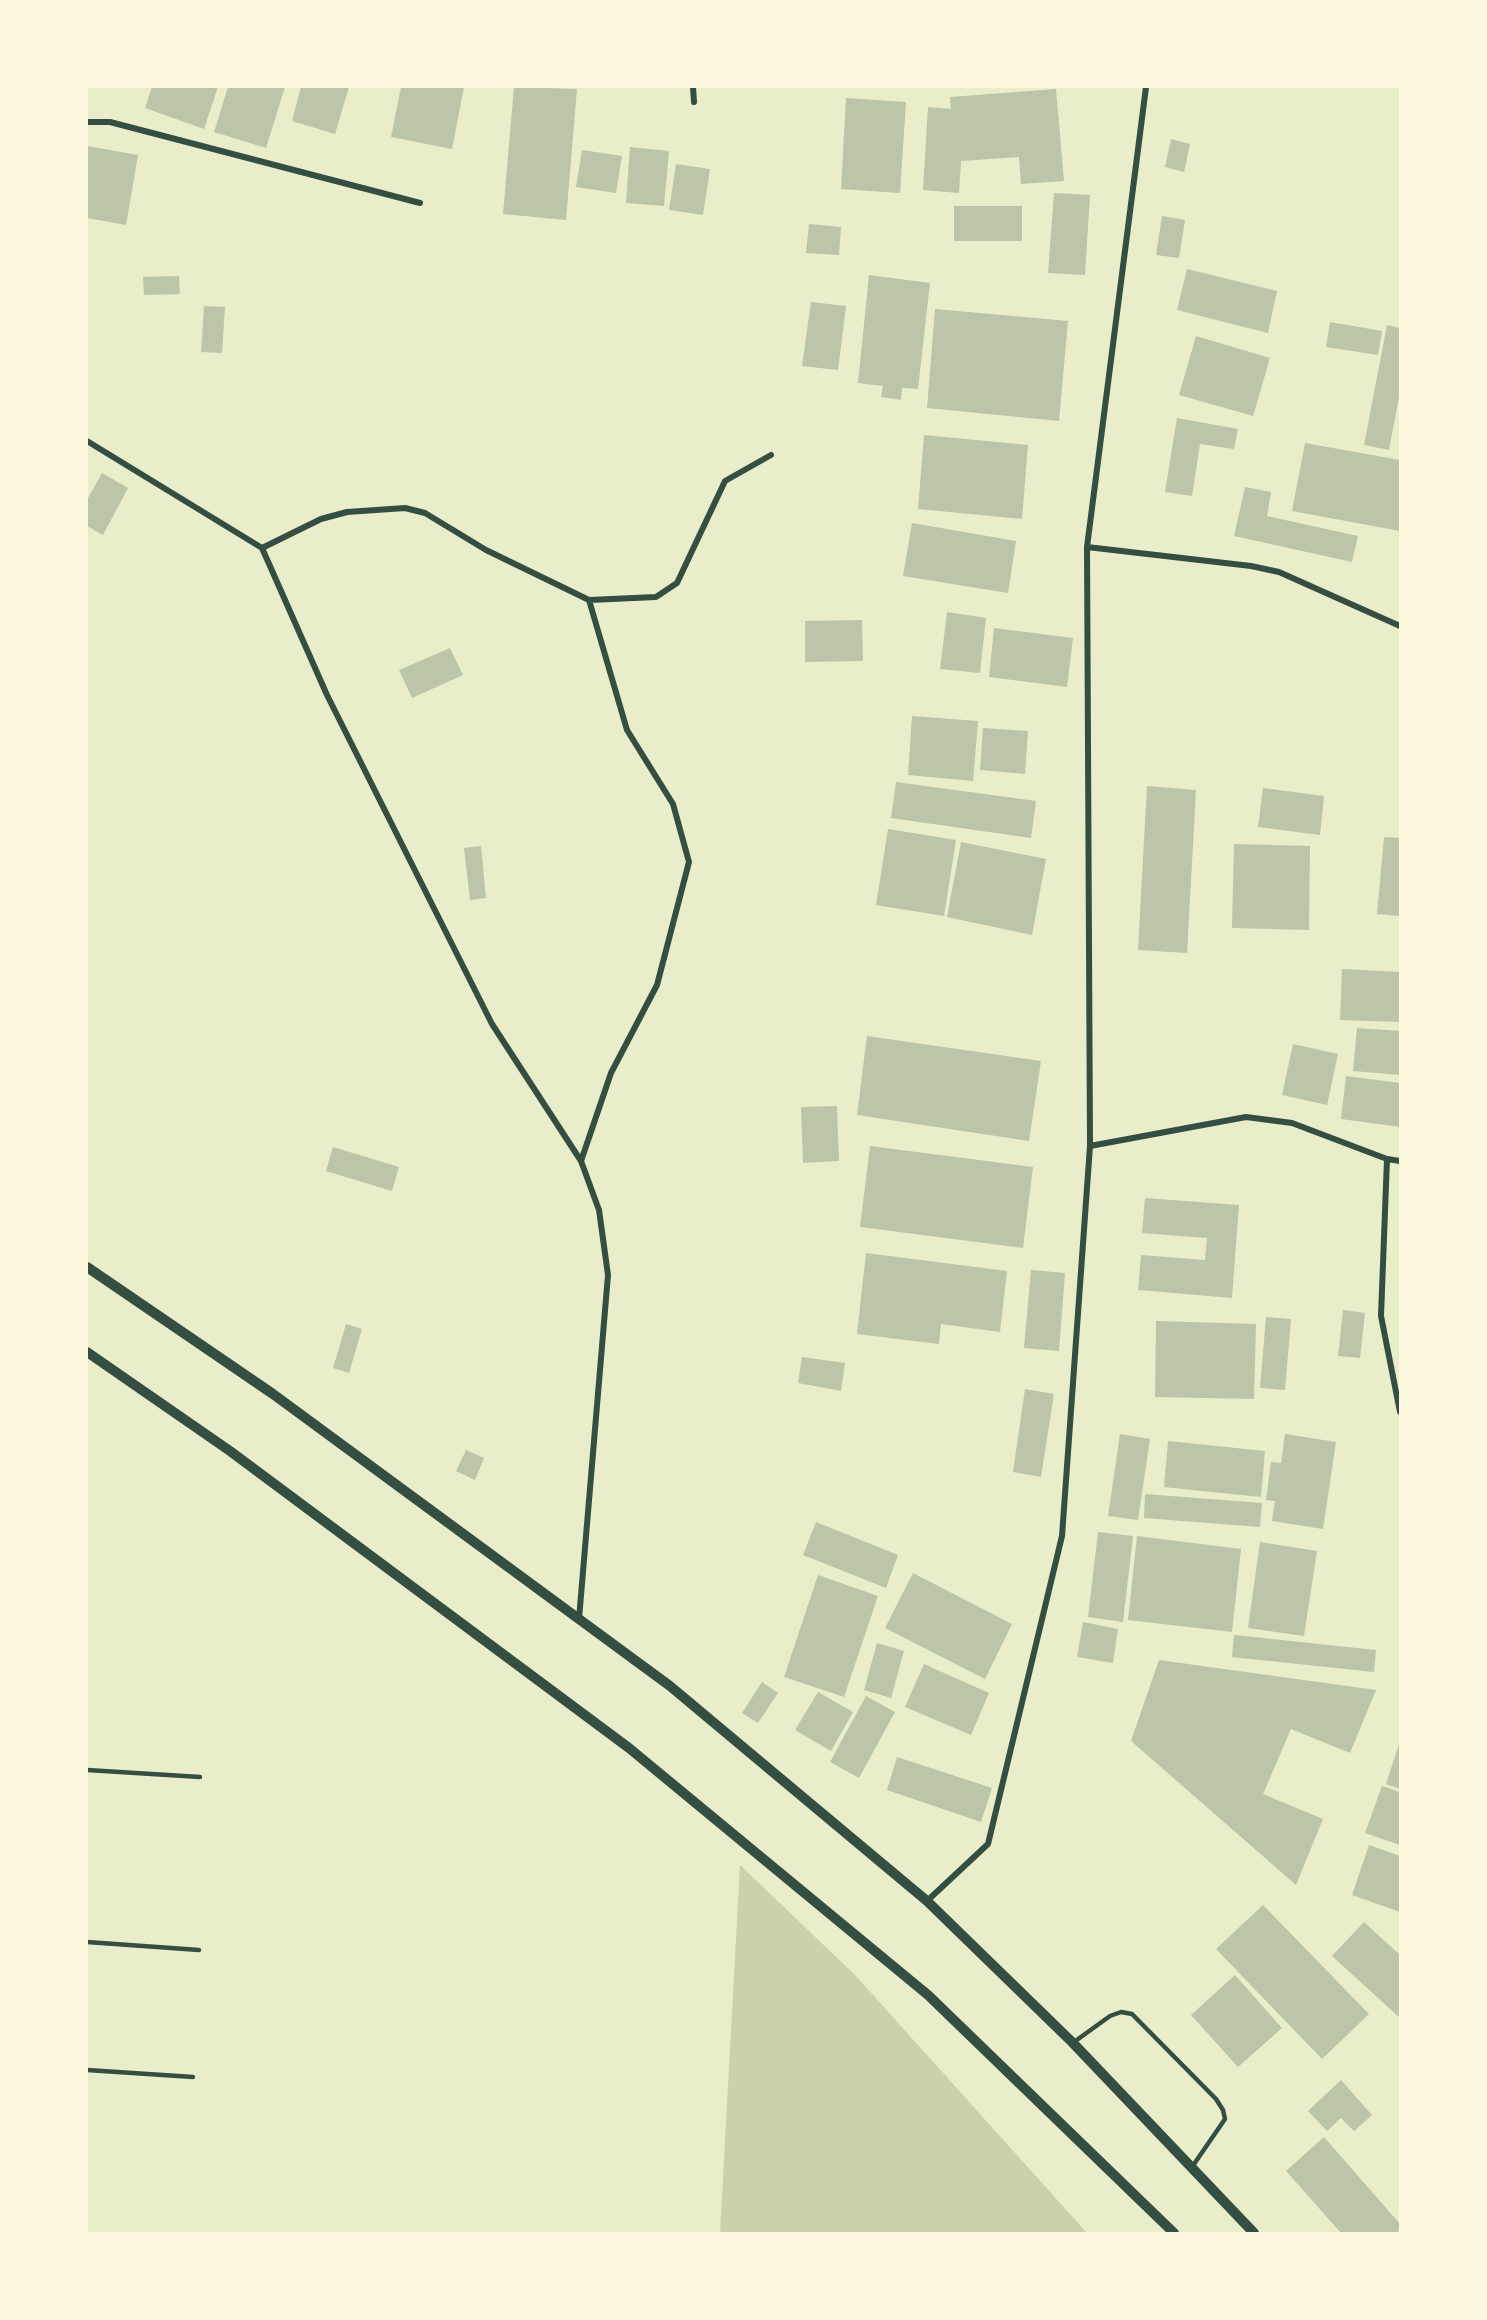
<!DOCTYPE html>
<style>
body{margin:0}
#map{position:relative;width:1487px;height:2320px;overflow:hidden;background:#e9edc9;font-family:Raleway,sans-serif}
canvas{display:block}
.frame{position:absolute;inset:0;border:88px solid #fefae0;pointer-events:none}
</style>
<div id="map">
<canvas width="1487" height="2320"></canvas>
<div class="frame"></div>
</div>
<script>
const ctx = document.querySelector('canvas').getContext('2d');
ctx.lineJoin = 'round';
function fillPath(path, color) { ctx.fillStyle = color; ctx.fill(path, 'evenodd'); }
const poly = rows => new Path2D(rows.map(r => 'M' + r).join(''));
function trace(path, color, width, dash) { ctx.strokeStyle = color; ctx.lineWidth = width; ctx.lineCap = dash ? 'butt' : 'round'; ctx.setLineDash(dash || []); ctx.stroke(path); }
const green = poly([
 [740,1865,855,1975,1087,2233,720,2233]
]);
const building = poly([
 [152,87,218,87,204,129,145,108],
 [228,87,285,87,266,148,214,132],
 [301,87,349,87,335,134,292,121],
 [401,87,464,87,452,149,391,137],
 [514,87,577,89,566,220,503,214],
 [1056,89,1064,181,1021,184,1019,157,961,161,959,193,923,190,928,107,951,109,950,97],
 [846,98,906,102,900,193,841,189],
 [1171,139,1190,144,1184,172,1165,167],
 [87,146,138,155,126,225,87,218],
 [630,147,669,151,664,206,626,203],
 [582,150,622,156,616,193,576,187],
 [676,164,710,169,703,215,669,210],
 [1054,193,1090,195,1085,275,1048,273],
 [954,206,1022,206,1022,241,954,241],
 [1162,216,1185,220,1179,258,1156,255],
 [809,224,841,227,839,255,806,253],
 [1187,269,1277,291,1268,333,1177,310],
 [869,275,930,283,918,389,902,388,901,400,881,397,883,386,858,383],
 [179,276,180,294,144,295,143,277],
 [811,302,846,306,838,370,802,366],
 [204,306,225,307,222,353,201,352],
 [935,309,1068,321,1059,421,927,408],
 [1330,322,1382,331,1378,355,1326,347],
 [1387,325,1400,328,1400,392,1389,450,1364,445],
 [1196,336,1270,358,1253,416,1179,395],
 [1177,418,1238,429,1234,449,1200,444,1192,496,1165,492],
 [924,435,1028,445,1022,519,918,509],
 [1305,443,1400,460,1400,531,1292,511],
 [102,473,128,488,103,535,87,526,87,500],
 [1245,487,1271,492,1267,516,1358,536,1352,562,1234,536],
 [912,523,1016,541,1008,593,903,576],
 [947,612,986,618,980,673,940,669],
 [862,620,863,661,805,662,805,621],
 [994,628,1073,638,1067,687,989,677],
 [450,648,463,675,412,698,399,670],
 [912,716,978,721,973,781,908,775],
 [983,728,1028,731,1025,774,980,770],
 [896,782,1036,801,1031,838,891,818],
 [1147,786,1196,790,1187,953,1138,950],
 [1263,788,1324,796,1320,835,1258,827],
 [888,829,956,840,944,916,876,905],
 [1384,837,1400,838,1400,916,1377,914],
 [961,842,1046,859,1032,935,947,917],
 [1234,844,1310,846,1309,930,1232,928],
 [481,846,486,898,470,900,464,848],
 [1342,969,1400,972,1400,1022,1340,1020],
 [1357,1028,1400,1031,1400,1075,1353,1071],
 [867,1036,1041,1061,1029,1141,857,1115],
 [1293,1044,1338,1054,1327,1105,1282,1095],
 [1346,1076,1400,1083,1400,1127,1341,1119],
 [837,1106,839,1161,803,1163,801,1107],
 [870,1146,1033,1167,1023,1248,860,1227],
 [333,1147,399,1167,392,1191,326,1171],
 [1145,1198,1239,1205,1232,1298,1138,1290,1141,1255,1205,1260,1207,1238,1142,1233],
 [866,1253,1007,1271,1000,1332,941,1324,939,1344,857,1334],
 [1031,1270,1065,1273,1059,1351,1024,1348],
 [1343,1310,1365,1313,1360,1358,1338,1356],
 [1266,1317,1291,1319,1285,1390,1260,1388],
 [1156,1321,1256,1324,1254,1399,1155,1397],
 [346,1324,362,1329,349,1373,333,1368],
 [802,1357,845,1363,841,1391,798,1383],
 [1025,1389,1054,1394,1041,1477,1013,1472],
 [1120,1434,1150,1439,1138,1520,1108,1516],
 [1285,1434,1336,1442,1323,1529,1272,1521,1275,1501,1266,1500,1271,1462,1281,1463],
 [1168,1441,1265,1451,1261,1497,1164,1487],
 [466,1450,484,1458,475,1480,456,1471],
 [1145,1494,1262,1503,1260,1527,1144,1518],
 [816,1522,898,1555,886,1588,803,1555],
 [1098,1532,1133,1536,1123,1622,1088,1617],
 [1137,1536,1241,1549,1232,1632,1128,1620],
 [1260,1542,1317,1551,1304,1636,1248,1628],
 [913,1573,1012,1624,985,1679,885,1628],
 [818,1575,878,1596,844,1697,784,1677],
 [1083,1622,1118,1629,1113,1663,1077,1657],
 [1234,1635,1376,1650,1374,1672,1232,1657],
 [877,1643,904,1651,891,1698,864,1690],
 [1159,1660,1376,1690,1350,1753,1291,1729,1263,1794,1323,1819,1296,1885,1131,1741],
 [924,1664,989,1693,971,1735,905,1707],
 [762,1682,778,1693,758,1723,742,1713],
 [818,1692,853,1712,831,1751,795,1730],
 [866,1696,895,1712,859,1778,830,1762],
 [1400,1741,1400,1789,1386,1784],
 [897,1757,992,1788,981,1822,887,1790],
 [1382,1786,1400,1792,1400,1845,1365,1833],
 [1369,1845,1400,1856,1400,1912,1352,1895],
 [1263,1905,1369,2014,1322,2059,1216,1949],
 [1364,1922,1400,1955,1400,2018,1332,1956],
 [1235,1975,1282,2028,1238,2067,1191,2015],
 [1341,2080,1372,2115,1354,2131,1341,2118,1327,2131,1308,2111],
 [1324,2137,1400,2224,1398,2233,1341,2233,1286,2171]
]);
const service = poly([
 [87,1770,200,1777],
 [87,1942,199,1950],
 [1074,2042,1110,2016,1121,2012,1132,2014,1216,2099,1223,2110,1225,2119,1192,2167],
 [87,2070,193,2077]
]);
const minor = poly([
 [693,87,694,102],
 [87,122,110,122,420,203],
 [87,441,262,548,327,695,492,1024,581,1161,599,1210,608,1275,579,1619],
 [1087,547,1251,566,1279,572,1400,626],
 [262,548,321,519,347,512,405,508,425,513,486,550,589,600,627,730,673,804,689,862,657,985,611,1073,581,1161],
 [589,600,656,597,677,583,725,481,771,455],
 [1090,1146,1246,1117,1292,1123,1387,1159,1400,1161],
 [1387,1159,1381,1316,1400,1412],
 [927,1901,988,1844,1062,1536,1090,1146,1087,547,1146,87]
]);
const tertiary = poly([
 [87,1267,273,1394,670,1686,927,1901,1073,2043,1254,2233],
 [87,1352,230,1451,629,1748,928,1995,1174,2233]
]);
fillPath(green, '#cad2ad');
fillPath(building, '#bcc5a7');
trace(service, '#344e41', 4.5);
trace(minor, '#344e41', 6);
trace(tertiary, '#344e41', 10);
</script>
